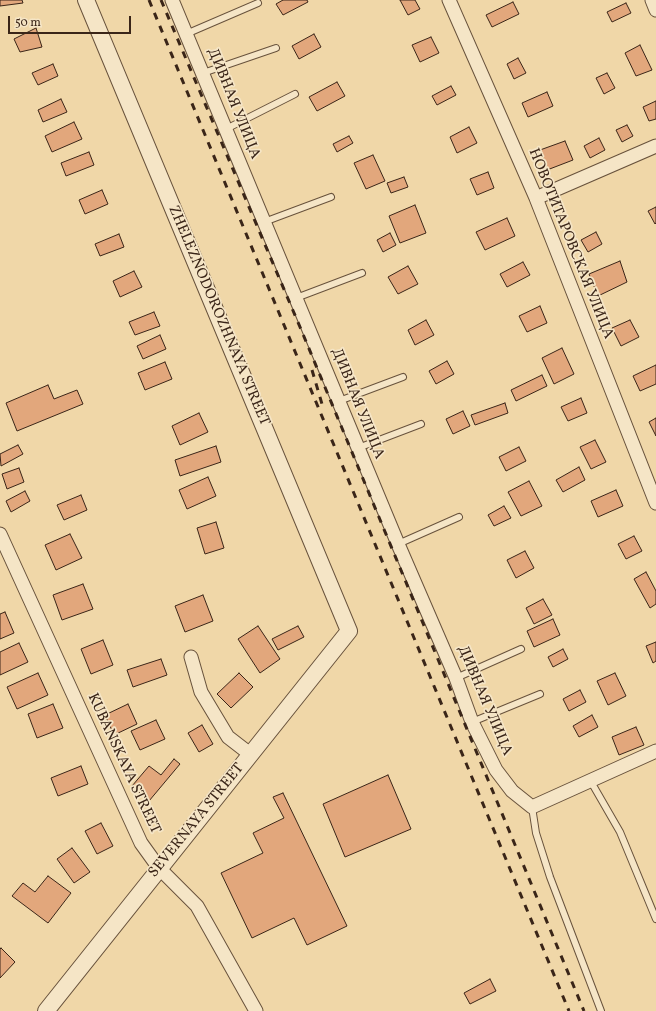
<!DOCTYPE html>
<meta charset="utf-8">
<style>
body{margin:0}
#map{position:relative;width:656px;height:1011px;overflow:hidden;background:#f0d7a8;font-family:Vollkorn,serif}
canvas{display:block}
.scale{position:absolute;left:8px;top:16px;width:123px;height:18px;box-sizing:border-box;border:2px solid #3a2518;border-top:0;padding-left:5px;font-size:12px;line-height:14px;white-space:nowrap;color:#3a2518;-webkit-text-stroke:3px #f5e5c6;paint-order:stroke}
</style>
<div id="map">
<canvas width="656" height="1011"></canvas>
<div class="scale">50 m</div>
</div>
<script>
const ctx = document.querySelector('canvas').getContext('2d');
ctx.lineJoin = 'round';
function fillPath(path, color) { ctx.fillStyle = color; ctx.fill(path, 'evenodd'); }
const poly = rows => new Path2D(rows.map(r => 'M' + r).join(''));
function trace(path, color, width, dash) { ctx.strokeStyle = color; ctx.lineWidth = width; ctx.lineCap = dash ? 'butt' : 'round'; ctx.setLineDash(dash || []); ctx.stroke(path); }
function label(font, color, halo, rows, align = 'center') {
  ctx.font = font + ' Vollkorn,serif'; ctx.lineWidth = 3.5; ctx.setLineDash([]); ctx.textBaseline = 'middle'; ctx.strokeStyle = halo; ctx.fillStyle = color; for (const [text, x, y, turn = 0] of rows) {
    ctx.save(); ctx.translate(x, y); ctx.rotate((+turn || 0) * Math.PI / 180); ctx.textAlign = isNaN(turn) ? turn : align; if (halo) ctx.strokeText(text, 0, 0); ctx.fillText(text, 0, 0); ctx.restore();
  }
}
const building = poly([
 [0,0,22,0,23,3,0,6,0,0],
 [283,0,307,0,308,2,283,15,276,4,283,0],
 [400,0,415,0,420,9,408,15,400,0],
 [513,2,519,14,492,27,486,15,513,2],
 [626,3,631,13,612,22,607,12,626,3],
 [36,28,42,47,20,52,14,39,36,28],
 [314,34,321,47,299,59,292,46,314,34],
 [431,37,439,53,420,62,412,45,431,37],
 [640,45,652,70,636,76,625,53,640,45],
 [518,58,526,73,514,79,507,64,518,58],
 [53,64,58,76,38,85,32,73,53,64],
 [607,73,615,88,604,94,596,78,607,73],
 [337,82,345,96,317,111,309,97,337,82],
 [451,86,456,95,437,105,432,96,451,86],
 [547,92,553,106,528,117,522,103,547,92],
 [61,99,67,112,43,122,38,110,61,99],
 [656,101,656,119,649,121,643,107,656,101],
 [74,122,82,139,52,152,45,136,74,122],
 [627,125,633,136,622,142,616,130,627,125],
 [469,127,477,143,457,153,450,137,469,127],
 [349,136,353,143,337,152,333,144,349,136],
 [599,138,605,150,590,158,584,146,599,138],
 [565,141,573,160,547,170,540,150,565,141],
 [89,152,94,165,66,176,61,163,89,152],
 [373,155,385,181,366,189,354,163,373,155],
 [488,172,494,188,477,195,470,179,488,172],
 [404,177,408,187,391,193,387,183,404,177],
 [102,190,108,204,85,214,79,200,102,190],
 [415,205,426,233,400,243,389,216,415,205],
 [656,207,656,223,655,224,648,211,656,207],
 [507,218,515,236,485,250,476,232,507,218],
 [596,232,602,244,588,252,581,240,596,232],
 [390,233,396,245,383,252,377,240,390,233],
 [119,234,124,247,100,256,95,244,119,234],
 [620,261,627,282,598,296,589,274,620,261],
 [523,262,530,275,507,287,500,274,523,262],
 [408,266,418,284,398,294,388,277,408,266],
 [134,271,142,287,120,297,113,281,134,271],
 [540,306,547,323,527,332,519,316,540,306],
 [154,312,160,326,135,335,129,322,154,312],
 [426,320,434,335,415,345,408,330,426,320],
 [630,320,639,337,621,346,612,328,630,320],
 [160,335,166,349,143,359,137,346,160,335],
 [562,348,574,374,554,384,542,358,562,348],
 [447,361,454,374,436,384,429,371,447,361],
 [165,362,172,379,145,390,138,373,165,362],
 [656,365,656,384,640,391,633,376,656,365],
 [542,375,547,386,516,401,511,390,542,375],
 [48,385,54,399,77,390,83,404,17,431,6,403,48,385],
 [581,398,587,413,568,421,561,407,581,398],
 [505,403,508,413,475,425,471,415,505,403],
 [463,411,470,426,453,434,446,419,463,411],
 [199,413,208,432,180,445,172,426,199,413],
 [656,418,656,436,649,422,656,418],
 [595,440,606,462,591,469,580,447,595,440],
 [18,445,23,454,1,466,0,454,18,445],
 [216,446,221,462,180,476,175,460,216,446],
 [519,447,526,461,506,471,499,457,519,447],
 [579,467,585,480,563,492,556,480,579,467],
 [19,468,24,482,7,489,2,474,19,468],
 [208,477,216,496,187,509,179,490,208,477],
 [529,481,542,506,521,516,508,492,529,481],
 [616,490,623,506,598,517,591,501,616,490],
 [25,491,30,501,11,512,6,501,25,491],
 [81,495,87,510,64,520,57,505,81,495],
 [504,506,511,518,494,526,488,515,504,506],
 [216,522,224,548,205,554,197,528,216,522],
 [70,534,82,558,56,570,45,545,70,534],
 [634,536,642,551,626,559,618,544,634,536],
 [525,551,534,568,516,578,507,560,525,551],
 [646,572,656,591,656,604,650,608,634,579,646,572],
 [83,584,93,609,62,620,53,595,83,584],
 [203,595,213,621,185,632,175,606,203,595],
 [543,599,552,615,534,624,526,608,543,599],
 [5,612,14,633,0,639,0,614,5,612],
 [553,619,560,635,534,647,527,631,553,619],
 [258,626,280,659,260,673,238,639,258,626],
 [298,626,304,637,278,650,272,639,298,626],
 [103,640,113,665,91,674,81,649,103,640],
 [656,642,656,661,653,663,646,646,656,642],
 [19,643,28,662,0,675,0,652,19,643],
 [563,649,568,659,553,667,548,657,563,649],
 [161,659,167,675,133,687,127,670,161,659],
 [38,673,48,695,17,709,7,687,38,673],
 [239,673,253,687,231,708,217,694,239,673],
 [615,673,626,696,608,705,597,681,615,673],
 [580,690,586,702,569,711,563,699,580,690],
 [53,704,63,728,37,738,28,714,53,704],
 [128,704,137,724,114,735,105,715,128,704],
 [592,715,598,727,579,737,573,726,592,715],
 [156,720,165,739,140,750,131,731,156,720],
 [202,725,213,744,199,752,188,733,202,725],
 [636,727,644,745,619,755,612,737,636,727],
 [174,759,180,764,149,801,132,786,149,766,161,775,174,759],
 [81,766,88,784,58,796,51,778,81,766],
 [388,775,411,829,345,857,323,804,388,775],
 [283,793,347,926,307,945,294,918,252,938,221,873,263,853,253,833,284,818,273,797,283,793],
 [101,823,113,846,97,854,85,831,101,823],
 [72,848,90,872,74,883,57,859,72,848],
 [48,876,71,893,48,923,12,896,23,883,35,892,48,876],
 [1,948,15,962,0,978,0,949,1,948],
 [490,979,496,991,470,1004,464,993,490,979]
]);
const service = poly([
 [186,34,258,3],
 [203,73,276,48],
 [226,129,295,94],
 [264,222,331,197],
 [296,298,362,273],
 [339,401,403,377],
 [358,448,421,424],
 [398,544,459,517],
 [456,678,521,649],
 [472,722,540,694],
 [590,780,620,832,656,919],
 [532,807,536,833,550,877,601,1011]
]);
const minor = poly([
 [172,0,398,544,456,678,472,722,496,770,512,791,532,807,656,751],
 [449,0,536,198,656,503],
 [652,0,656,10],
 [536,198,656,146],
 [0,534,141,843,159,868,197,906,256,1011],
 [191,657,201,692,228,737,250,754]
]);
const tertiary = poly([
 [46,1011,349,631,86,0]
]);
const rail = poly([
 [149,0,569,1011],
 [161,0,300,327,584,1011],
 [312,370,322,404]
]);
const streetNames = [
 ["ДИВНАЯ УЛИЦА",233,104,68],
 ["НОВОТИТАРОВСКАЯ УЛИЦА",570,244,68],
 ["ZHELEZNODOROZHNAYA STREET",218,316,67],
 ["ДИВНАЯ УЛИЦА",357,404,68],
 ["ДИВНАЯ УЛИЦА",484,701,67],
 ["KUBANSKAYA STREET",123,764,65],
 ["SEVERNAYA STREET",197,821,-51]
];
fillPath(building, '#e2a77c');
trace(building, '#3a2518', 1);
trace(service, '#68523c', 8);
trace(minor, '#68523c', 15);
trace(tertiary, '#68523c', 18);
trace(service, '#f5e5c6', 6);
trace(minor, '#f5e5c6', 13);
trace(tertiary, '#f5e5c6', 16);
trace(rail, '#3a2518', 3, [7, 7]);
label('15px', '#3a2518', '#f5e5c6', streetNames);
</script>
